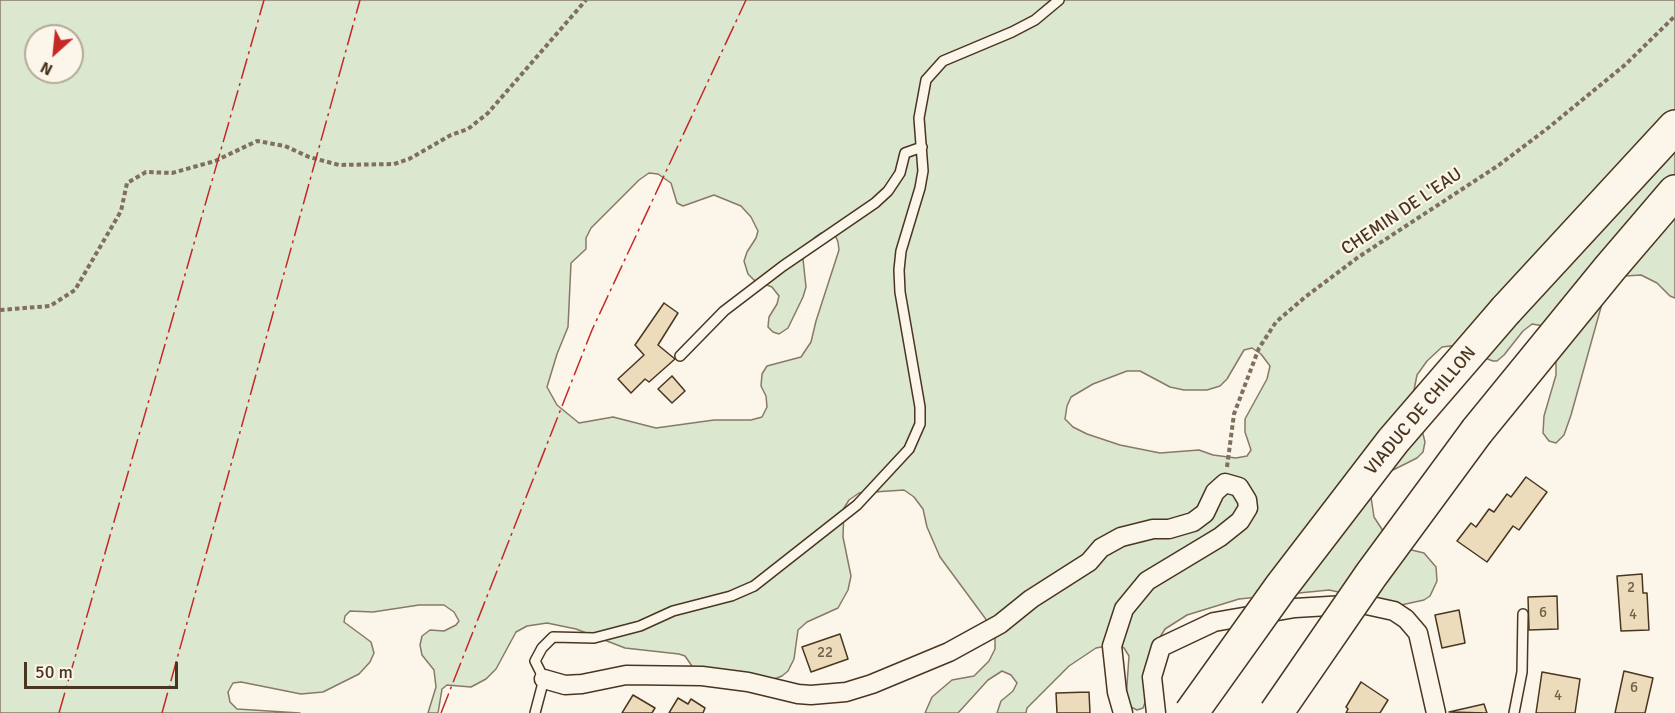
<!DOCTYPE html>
<style>
body{margin:0}
#map{position:relative;width:1675px;height:713px;overflow:hidden;background:#fbf6e9;font-family:Signika,sans-serif}
canvas{display:block}
.north{position:absolute;left:24px;top:24px;width:60px;height:60px;box-sizing:border-box;background:#fbf6e9;border:2px solid #b4a999;border-radius:50%;rotate:207deg;font-size:16px;font-weight:700;line-height:24px;text-align:center;color:#4a3520}
.north::after{content:'';display:block;margin:auto;width:21px;height:27px;background:#c62828;clip-path:polygon(50% 0,100% 100%,50% 72%,0 100%)}
.scale{position:absolute;left:24px;top:662px;width:154px;height:27px;box-sizing:border-box;border:3px solid #4a3520;border-top:0;padding-left:8px;font-size:18px;line-height:21px;white-space:nowrap;color:#4a3520;-webkit-text-stroke:4px #fbf6e9;paint-order:stroke}
</style>
<div id="map">
<canvas width="1675" height="713"></canvas>
<div class="north">N</div>
<div class="scale">50 m</div>
</div>
<script>
const ctx = document.querySelector('canvas').getContext('2d');
ctx.lineJoin = 'round';
function fillPath(path, color) { ctx.fillStyle = color; ctx.fill(path, 'evenodd'); }
const poly = rows => new Path2D(rows.map(r => 'M' + r).join(''));
function trace(path, color, width, dash) { ctx.strokeStyle = color; ctx.lineWidth = width; ctx.lineCap = dash ? 'butt' : 'round'; ctx.setLineDash(dash || []); ctx.stroke(path); }
function label(font, color, halo, rows, align = 'center') {
  ctx.font = font + ' Signika,sans-serif'; ctx.lineWidth = 4.5; ctx.setLineDash([]); ctx.textBaseline = 'middle'; ctx.strokeStyle = halo; ctx.fillStyle = color; for (const [text, x, y, turn = 0] of rows) {
    ctx.save(); ctx.translate(x, y); ctx.rotate((+turn || 0) * Math.PI / 180); ctx.textAlign = isNaN(turn) ? turn : align; if (halo) ctx.strokeText(text, 0, 0); ctx.fillText(text, 0, 0); ctx.restore();
  }
}
const green = poly([
 [0,0,1675,0,1675,298,1670,296,1657,283,1641,275,1625,276,1611,287,1603,300,1571,415,1564,435,1556,443,1549,441,1543,433,1544,416,1556,375,1556,348,1544,326,1532,324,1523,331,1504,355,1497,361,1493,361,1482,357,1459,345,1442,347,1427,361,1417,375,1413,395,1425,442,1423,452,1417,458,1387,473,1371,497,1374,517,1387,537,1399,547,1424,553,1436,567,1437,581,1430,596,1424,600,1401,605,1329,590,1239,599,1187,615,1165,629,1157,642,1145,703,1143,708,1137,710,1131,707,1126,699,1129,656,1124,648,1117,644,1096,648,1069,666,1027,708,1026,713,997,713,1001,701,1013,691,1017,683,1011,675,1002,671,988,680,958,713,925,713,932,697,952,680,974,676,989,661,995,649,995,636,985,618,940,557,927,527,923,509,914,497,904,490,859,493,849,500,844,508,843,537,851,576,848,590,838,608,807,622,798,630,794,659,788,671,782,676,769,681,694,669,685,656,679,654,625,648,576,629,547,623,527,626,516,632,496,669,486,679,471,687,447,685,442,689,438,713,428,713,436,687,434,670,422,655,420,645,422,636,430,630,444,631,456,625,459,621,454,612,444,605,419,605,373,612,350,611,345,616,344,622,371,642,374,653,370,662,359,674,323,692,301,694,241,682,233,683,228,692,230,702,237,709,300,713,0,713,0,0],
 [36,36,72,36,72,72,36,72,36,36],
 [649,173,658,174,671,183,677,203,683,206,714,195,741,206,751,217,758,231,756,238,747,252,744,261,748,274,754,280,772,287,779,296,777,304,769,317,768,327,773,332,779,334,788,328,803,297,806,287,803,259,814,238,821,233,826,232,836,237,838,242,839,250,816,321,811,342,801,357,767,366,762,374,761,386,766,396,767,407,762,417,751,420,714,420,656,428,613,417,579,423,557,405,547,387,557,354,568,327,571,263,586,249,586,238,591,228,639,180,649,173],
 [1252,348,1261,354,1270,366,1267,379,1245,419,1245,432,1251,450,1247,456,1236,458,1213,455,1199,450,1160,453,1120,445,1087,434,1073,427,1065,419,1067,406,1071,397,1093,384,1127,371,1140,371,1170,387,1184,390,1207,390,1220,386,1227,379,1244,350,1252,348]
]);
const building = poly([
 [664,303,678,313,658,345,675,359,649,382,645,379,631,393,618,379,644,355,635,345,664,303],
 [672,376,685,391,672,403,658,389,672,376],
 [1526,477,1547,492,1519,530,1513,526,1487,562,1457,541,1471,523,1476,527,1489,509,1494,512,1507,494,1511,497,1526,477],
 [1642,574,1643,593,1647,593,1649,630,1621,631,1617,576,1642,574],
 [1557,596,1558,629,1529,630,1528,597,1557,596],
 [1459,610,1465,643,1442,648,1435,615,1459,610],
 [840,634,848,659,811,672,802,647,840,634],
 [1624,671,1653,678,1645,713,1615,713,1624,671],
 [1542,672,1580,679,1575,713,1536,713,1542,672],
 [1361,682,1388,700,1380,713,1346,713,1348,709,1346,707,1361,682],
 [1089,692,1090,713,1057,713,1056,693,1089,692],
 [633,695,655,708,652,713,622,713,633,695],
 [678,698,688,704,691,699,705,708,703,713,669,713,678,698],
 [1484,704,1487,713,1449,712,1484,704]
]);
const path = poly([
 [0,310,50,306,75,290,121,211,127,183,146,172,172,173,215,161,257,141,285,146,309,157,339,165,394,164,409,159,451,135,468,129,488,113,586,0],
 [1227,467,1234,414,1259,348,1276,322,1304,298,1357,258,1499,165,1548,128,1626,64,1675,16]
]);
const service = poly([
 [680,356,724,311,783,266,875,203,888,191,900,173,905,153,922,147],
 [535,713,544,679,535,661,542,648,553,637,594,638,640,626,673,611,731,596,754,586,857,505,909,449,920,424,920,407,900,292,899,270,901,251,920,188,923,171,919,118,926,80,943,61,1012,32,1035,20,1059,0],
 [1514,713,1522,672,1523,614]
]);
const minor = poly([
 [544,679,565,685,582,684,626,675,702,676,748,682,798,694,811,695,846,692,872,684,949,652,1000,624,1031,599,1089,562,1101,548,1121,537,1153,529,1169,529,1193,522,1205,513,1215,492,1225,483,1239,487,1247,500,1248,508,1240,521,1220,537,1147,581,1124,609,1112,646,1117,692,1123,713],
 [1156,713,1152,677,1161,647,1214,622,1295,608,1362,604,1394,611,1406,619,1418,633,1436,713]
]);
const motorway = poly([
 [1506,310,1675,127],
 [1477,431,1610,268,1675,192]
]);
const motorwayBridge = poly([
 [1191,713,1281,587,1393,441,1506,310],
 [1276,713,1371,575,1477,431]
]);
const power = poly([
 [59,713,264,0],
 [162,713,360,0],
 [441,713,592,330,746,0]
]);
const numberNames = [
 ["2",1631,588],
 ["6",1543,613],
 ["4",1633,615],
 ["22",825,653],
 ["6",1634,688],
 ["4",1558,696]
];
const streetNames = [
 ["CHEMIN DE L'EAU",1402,212,-34],
 ["VIADUC DE CHILLON",1421,411,-50]
];
fillPath(green, '#dce7d0');
trace(green, '#887966', 1.5);
fillPath(building, '#ecdcbc');
trace(building, '#4a3520', 1.5);
trace(service, '#4a3520', 12);
trace(minor, '#4a3520', 21);
trace(motorway, '#4a3520', 36);
trace(path, '#7f6f5c', 4, [4.5, 3]);
trace(service, '#fbf6e9', 9);
trace(minor, '#fbf6e9', 18);
trace(motorway, '#fbf6e9', 33);
trace(motorwayBridge, '#4a3520', 36, []);
trace(motorwayBridge, '#fbf6e9', 33);
trace(power, '#c62828', 1.5, [21, 4.5, 3, 4.5]);
label('15px', '#725f47', null, numberNames);
label('18px', '#4a3520', '#fbf6e9', streetNames);
</script>
